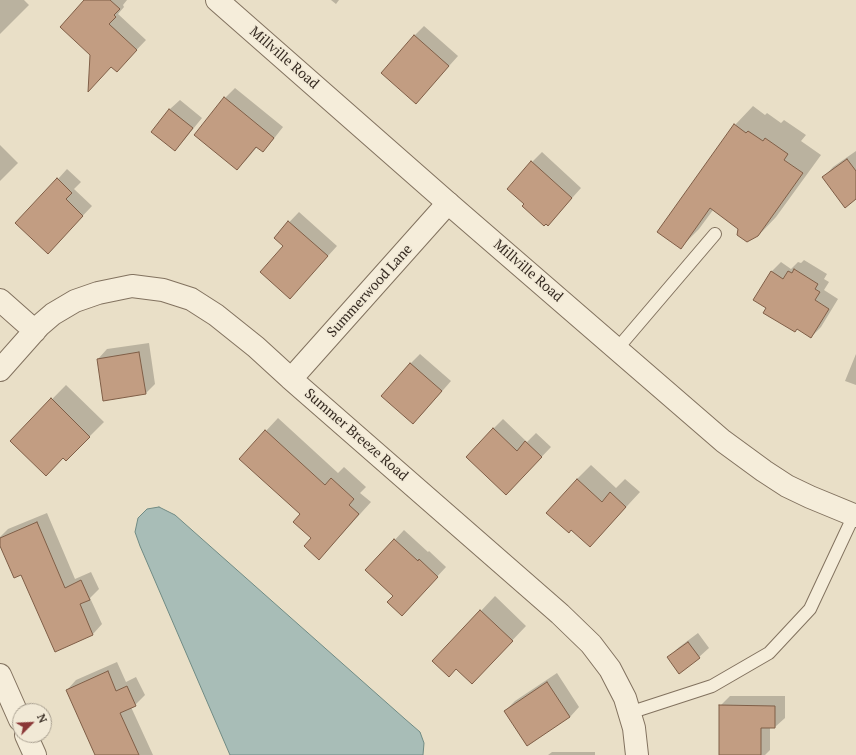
<!DOCTYPE html>
<style>
body{margin:0}
#map{position:relative;width:856px;height:755px;overflow:hidden;background:#e9dfc7;font-family:"PT Serif",serif}
canvas{display:block}
.north{position:absolute;left:12px;top:703px;width:40px;height:40px;box-sizing:border-box;background:#f1e9d6;border:1px solid #a69d8e;border-radius:50%;rotate:66deg;font-size:11px;font-weight:700;line-height:16px;text-align:center;color:#352a21}
.north::after{content:'';display:block;margin:auto;width:14px;height:18px;background:#8a3636;clip-path:polygon(50% 0,100% 100%,50% 72%,0 100%)}
</style>
<div id="map">
<canvas width="856" height="755"></canvas>
<div class="north">N</div>
</div>
<script>
const ctx = document.querySelector('canvas').getContext('2d');
ctx.lineJoin = 'round';
function fillPath(path, color) { ctx.fillStyle = color; ctx.fill(path, 'evenodd'); }
const poly = rows => new Path2D(rows.map(r => 'M' + r).join(''));
function trace(path, color, width, dash) { ctx.strokeStyle = color; ctx.lineWidth = width; ctx.lineCap = dash ? 'butt' : 'round'; ctx.setLineDash(dash || []); ctx.stroke(path); }
function label(font, color, halo, rows, align = 'center') {
  ctx.font = font + ' "PT Serif",serif'; ctx.lineWidth = 3; ctx.setLineDash([]); ctx.textBaseline = 'middle'; ctx.strokeStyle = halo; ctx.fillStyle = color; for (const [text, x, y, turn = 0] of rows) {
    ctx.save(); ctx.translate(x, y); ctx.rotate((+turn || 0) * Math.PI / 180); ctx.textAlign = isNaN(turn) ? turn : align; if (halo) ctx.strokeText(text, 0, 0); ctx.fillText(text, 0, 0); ctx.restore();
  }
}
const water = poly([
 [159,507,175,515,405,719,420,732,424,743,423,755,230,755,140,546,135,532,138,518,147,509,159,507]
]);
const shadow = poly([
 [0,0,24,0,29,5,0,34],
 [86,0,127,0,123,5,124,7,118,14,146,40,126,61,111,66,91,54],
 [331,0,339,0,336,4],
 [424,26,458,56,425,93,382,73,415,35],
 [235,88,283,127,272,141,262,151,257,147,247,159,237,169,195,135,225,98],
 [180,100,202,118,184,140,175,149,152,132,170,109],
 [753,106,765,115,767,113,781,123,784,120,806,135,801,141,821,155,776,217,758,236,739,229,713,210,699,229,681,247,735,125],
 [0,145,18,163,0,181],
 [856,151,856,198,824,177,833,167],
 [542,152,581,188,557,215,526,204,532,162],
 [67,169,81,182,74,189,92,206,57,243,58,179],
 [299,212,337,246,299,288,284,246,275,237],
 [804,260,827,274,824,279,829,282,824,290,838,299,821,327,811,337,767,308,771,272,781,262,791,269,798,262,801,263],
 [149,343,155,384,146,393,98,359,107,349],
 [420,354,451,381,423,413,413,423,410,364],
 [856,354,856,385,845,381],
 [66,385,104,422,66,460,63,457,11,441],
 [278,418,338,473,344,467,366,487,360,493,371,502,331,546,319,558,312,538,301,514,240,459],
 [503,419,527,442,536,433,551,447,516,484,493,429],
 [591,465,616,488,625,479,640,492,604,531,590,546,577,479],
 [47,513,75,579,91,572,99,589,90,598,102,624,93,634,56,650,21,574,0,543,0,537,8,529],
 [404,530,428,552,429,551,446,567,411,605,395,596,367,570],
 [495,596,526,626,486,668,457,668,434,661],
 [698,633,709,648,699,657,668,658,678,648],
 [117,662,126,682,136,677,145,695,135,705,131,707,153,755,97,755,67,690,76,680],
 [557,673,579,707,570,717,527,745,505,711,515,701],
 [730,696,785,696,785,718,775,727,770,727,770,750,765,755,720,755,720,706],
 [552,752,595,752,595,755,548,755]
]);
const building = poly([
 [84,0,110,0,120,9,114,15,116,17,109,24,137,50,117,72,111,67,88,92,90,55,60,27,84,0],
 [414,35,449,66,416,104,381,73,414,35],
 [224,97,274,138,263,152,256,147,237,170,194,135,224,97],
 [169,109,193,128,175,151,151,132,169,109],
 [734,124,746,133,748,131,763,141,765,138,788,154,784,160,803,173,758,236,747,242,737,235,738,229,710,208,681,249,657,232,734,124],
 [847,159,856,171,856,199,845,208,822,177,847,159],
 [531,161,572,198,548,226,546,224,544,226,522,206,524,204,507,189,531,161],
 [57,178,72,193,66,199,83,216,48,254,15,223,57,178],
 [288,221,328,256,290,299,260,272,283,246,274,238,288,221],
 [794,269,818,284,815,289,820,292,815,300,829,309,811,338,797,329,795,332,763,313,766,308,753,300,771,271,783,279,788,271,792,273,794,269],
 [139,352,146,394,103,401,97,359,139,352],
 [410,363,442,391,413,424,381,396,410,363],
 [51,398,90,437,66,461,63,458,46,476,10,441,51,398],
 [493,428,517,451,525,441,542,457,506,495,466,457,493,428],
 [265,430,325,485,331,478,354,499,349,505,359,514,319,560,304,546,311,538,293,522,300,514,239,459,265,430],
 [577,479,602,502,610,492,626,507,590,547,571,530,569,533,546,513,577,479],
 [37,522,65,588,81,580,90,600,80,604,93,635,55,652,21,575,14,578,0,546,0,538,37,522],
 [394,539,418,561,419,559,438,577,402,616,387,602,393,596,365,570,394,539],
 [480,610,513,641,472,684,456,669,449,677,432,661,480,610],
 [688,642,700,658,679,674,667,657,688,642],
 [108,671,116,691,127,686,136,706,120,713,139,755,95,755,66,690,108,671],
 [547,682,570,717,527,746,504,711,547,682],
 [719,705,775,706,775,728,761,728,761,755,719,755,719,705]
]);
const service = poly([
 [617,349,715,234],
 [629,713,712,686,769,653,810,609,854,515]
]);
const minor = poly([
 [0,300,35,331],
 [0,370,39,326,53,314,75,301,98,293,132,286,163,290,191,299,216,315,256,347,291,379,560,614,591,644,610,669,625,698,634,728,637,755],
 [291,379,448,203],
 [0,675,20,720],
 [26,735,35,755]
]);
const tertiary = poly([
 [217,0,448,203,723,441,764,471,787,486,810,497,856,516]
]);
const streetNames = [
 ["Millville Road",284,58,41],
 ["Millville Road",528,271,41],
 ["Summerwood Lane",370,291,-48],
 ["Summer Breeze Road",356,435,41]
];
fillPath(water, '#a8bdb7');
trace(water, '#708b84', 1);
fillPath(shadow, '#0003');
fillPath(building, '#c29d82');
trace(building, '#7f5e47', 1);
trace(service, '#82725f', 14);
trace(minor, '#82725f', 24);
trace(tertiary, '#82725f', 24);
trace(service, '#f5edda', 12);
trace(minor, '#f5edda', 22);
trace(tertiary, '#f5edda', 22);
label('14px', '#352a21', '#f1e9d6', streetNames);
</script>
